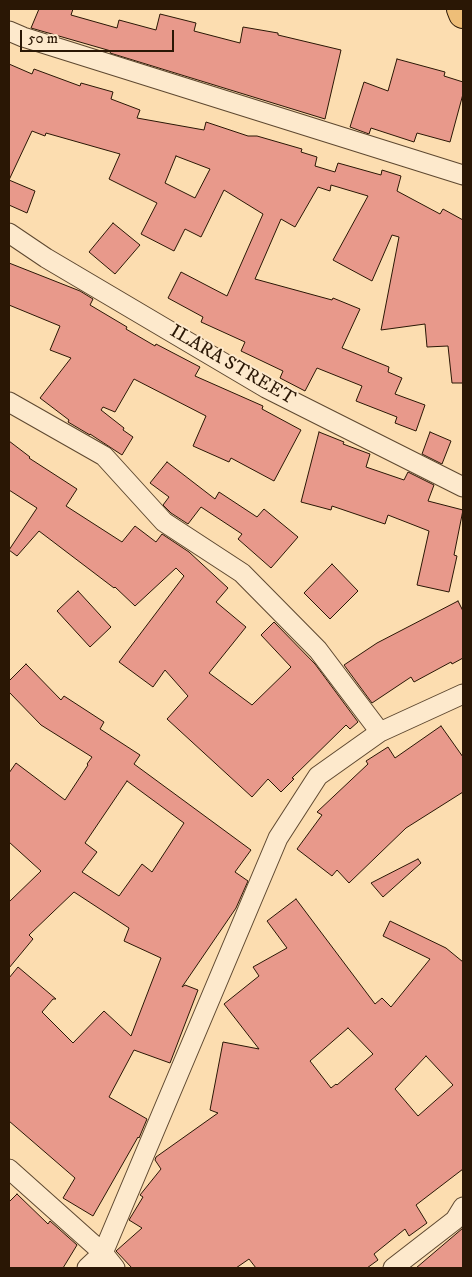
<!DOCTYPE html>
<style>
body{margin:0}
#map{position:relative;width:472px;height:1277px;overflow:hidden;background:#fcddb0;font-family:"IM FELL DW Pica",serif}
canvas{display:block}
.frame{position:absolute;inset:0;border:10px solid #2a1705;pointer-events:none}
.scale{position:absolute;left:20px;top:30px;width:154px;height:22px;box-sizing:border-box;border:2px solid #2a1705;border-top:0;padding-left:6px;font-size:15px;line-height:18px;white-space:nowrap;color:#2a1705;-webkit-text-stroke:4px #fde9cc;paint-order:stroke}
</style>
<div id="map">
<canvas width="472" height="1277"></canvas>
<div class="frame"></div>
<div class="scale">50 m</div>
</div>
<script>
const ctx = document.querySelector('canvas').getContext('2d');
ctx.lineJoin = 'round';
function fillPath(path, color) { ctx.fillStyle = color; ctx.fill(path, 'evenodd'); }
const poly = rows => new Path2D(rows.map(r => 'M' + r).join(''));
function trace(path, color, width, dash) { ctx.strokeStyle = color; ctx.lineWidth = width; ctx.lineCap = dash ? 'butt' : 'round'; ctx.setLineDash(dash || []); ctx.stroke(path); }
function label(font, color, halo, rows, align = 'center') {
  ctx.font = font + ' "IM FELL DW Pica",serif'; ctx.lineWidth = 4; ctx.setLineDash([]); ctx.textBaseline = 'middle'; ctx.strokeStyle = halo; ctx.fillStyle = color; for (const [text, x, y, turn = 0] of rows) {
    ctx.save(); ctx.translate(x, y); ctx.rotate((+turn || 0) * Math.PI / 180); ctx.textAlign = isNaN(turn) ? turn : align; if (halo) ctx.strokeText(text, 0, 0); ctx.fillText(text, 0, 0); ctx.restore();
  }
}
const building = poly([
 [39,9,73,9,71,15,117,28,119,20,156,30,160,14,196,23,194,31,240,43,243,27,278,33,278,35,341,50,325,119,110,53,111,51,31,28,39,9],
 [397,59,445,72,444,76,463,82,463,94,450,142,417,133,414,142,371,128,369,134,350,127,364,82,388,91,397,59],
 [9,64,32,74,34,69,80,86,81,83,113,92,111,99,140,110,137,118,204,130,206,122,248,136,257,136,302,149,301,152,317,157,315,166,335,172,338,163,381,175,382,170,401,176,397,191,440,214,443,209,463,220,463,383,452,383,448,346,427,347,425,324,381,330,399,237,392,235,372,281,333,260,368,196,331,185,330,191,318,187,295,227,281,219,255,279,332,300,333,298,360,309,342,348,389,367,388,372,402,378,395,394,425,405,416,431,395,423,397,417,356,401,362,386,317,368,305,391,280,378,283,371,241,351,245,342,201,322,203,317,168,298,181,272,227,296,263,214,224,190,201,237,185,229,174,251,141,234,157,203,109,179,120,154,46,133,45,136,32,131,9,180,9,64],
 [176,156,210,169,195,198,165,183,176,156],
 [9,180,35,191,27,213,9,205,9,180],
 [113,223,140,245,115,274,89,252,113,223],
 [9,263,80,291,93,299,90,305,127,327,126,329,155,346,156,344,200,367,195,376,263,406,262,409,301,430,274,481,231,458,229,462,193,446,206,416,134,379,115,412,103,407,101,410,124,428,123,430,133,437,122,455,90,434,90,435,68,422,69,420,40,398,71,358,50,350,60,326,9,305,9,263],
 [319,432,344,442,343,444,370,454,366,467,404,480,408,472,434,485,428,501,463,510,454,555,457,556,449,592,417,585,429,531,388,515,385,524,332,506,331,510,301,502,319,432],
 [430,432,451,441,442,464,422,454,430,432],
 [9,441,30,457,29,458,77,489,66,506,122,542,135,526,156,542,162,534,189,552,228,588,216,602,246,627,209,673,252,705,291,667,261,635,274,622,315,664,358,722,350,729,346,725,292,778,294,779,281,792,268,779,252,797,167,719,188,696,165,670,153,687,119,662,184,576,176,568,135,606,115,587,114,588,39,531,17,556,9,550,37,508,9,490,9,441],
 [167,462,215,499,219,492,257,517,264,509,298,537,271,568,238,539,242,534,201,507,188,524,171,513,163,505,169,497,150,483,167,462],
 [332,564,358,591,330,619,304,593,332,564],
 [78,591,111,627,90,647,57,611,78,591],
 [458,601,463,611,463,658,452,664,451,662,414,682,411,677,372,703,344,665,377,643,458,601],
 [26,664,61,700,64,696,104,722,100,729,140,755,134,764,251,850,235,872,248,881,236,908,182,987,185,985,198,990,170,1063,134,1050,109,1097,147,1119,139,1138,138,1137,93,1216,63,1198,75,1178,9,1121,9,978,18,967,56,999,53,999,42,1012,73,1043,104,1011,131,1036,161,958,124,941,129,928,74,892,29,935,33,939,9,968,9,902,41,871,9,842,9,773,16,763,65,800,88,765,87,764,92,757,41,725,9,692,9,681,26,664],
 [127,781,184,823,152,872,142,864,119,896,82,872,97,852,85,843,127,781],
 [441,726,463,757,463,792,406,828,349,883,337,870,332,876,297,849,322,815,317,812,368,764,366,761,388,747,395,758,441,726],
 [418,859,421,863,383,897,371,883,418,859],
 [296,899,375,1004,382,998,391,1007,430,959,383,936,390,921,446,948,463,962,463,1169,416,1205,427,1223,409,1236,405,1229,374,1254,378,1260,367,1268,256,1268,249,1259,236,1268,132,1268,116,1251,142,1228,129,1220,143,1197,140,1195,161,1169,155,1160,156,1157,218,1113,210,1110,223,1042,259,1049,224,1004,259,976,253,967,287,948,267,921,296,899],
 [348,1028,373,1054,337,1085,336,1084,331,1088,310,1061,348,1028],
 [426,1056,453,1085,418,1116,395,1089,426,1056],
 [17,1194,48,1224,50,1221,77,1245,63,1268,9,1268,9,1202,17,1194],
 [463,1228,463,1268,416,1268,463,1228]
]);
const street = poly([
 [9,31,23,37,463,175],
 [9,233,46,258,266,388,463,487],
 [9,402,104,456,164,522,242,573,318,650,380,732],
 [9,1169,103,1253,115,1268],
 [87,1268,103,1253,278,838,318,776,380,732,463,694],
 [393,1268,455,1220,463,1207]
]);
const primary = poly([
 [461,9,463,14]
]);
const streetNames = [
 ["ILARA STREET",232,366,30]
];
fillPath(building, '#e8998b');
trace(building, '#2a1705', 1);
trace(street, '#5e4830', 21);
trace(primary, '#2a1705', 30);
trace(street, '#fde9cc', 19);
trace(primary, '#eebe78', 28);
label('19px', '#2a1705', '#fde9cc', streetNames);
</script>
